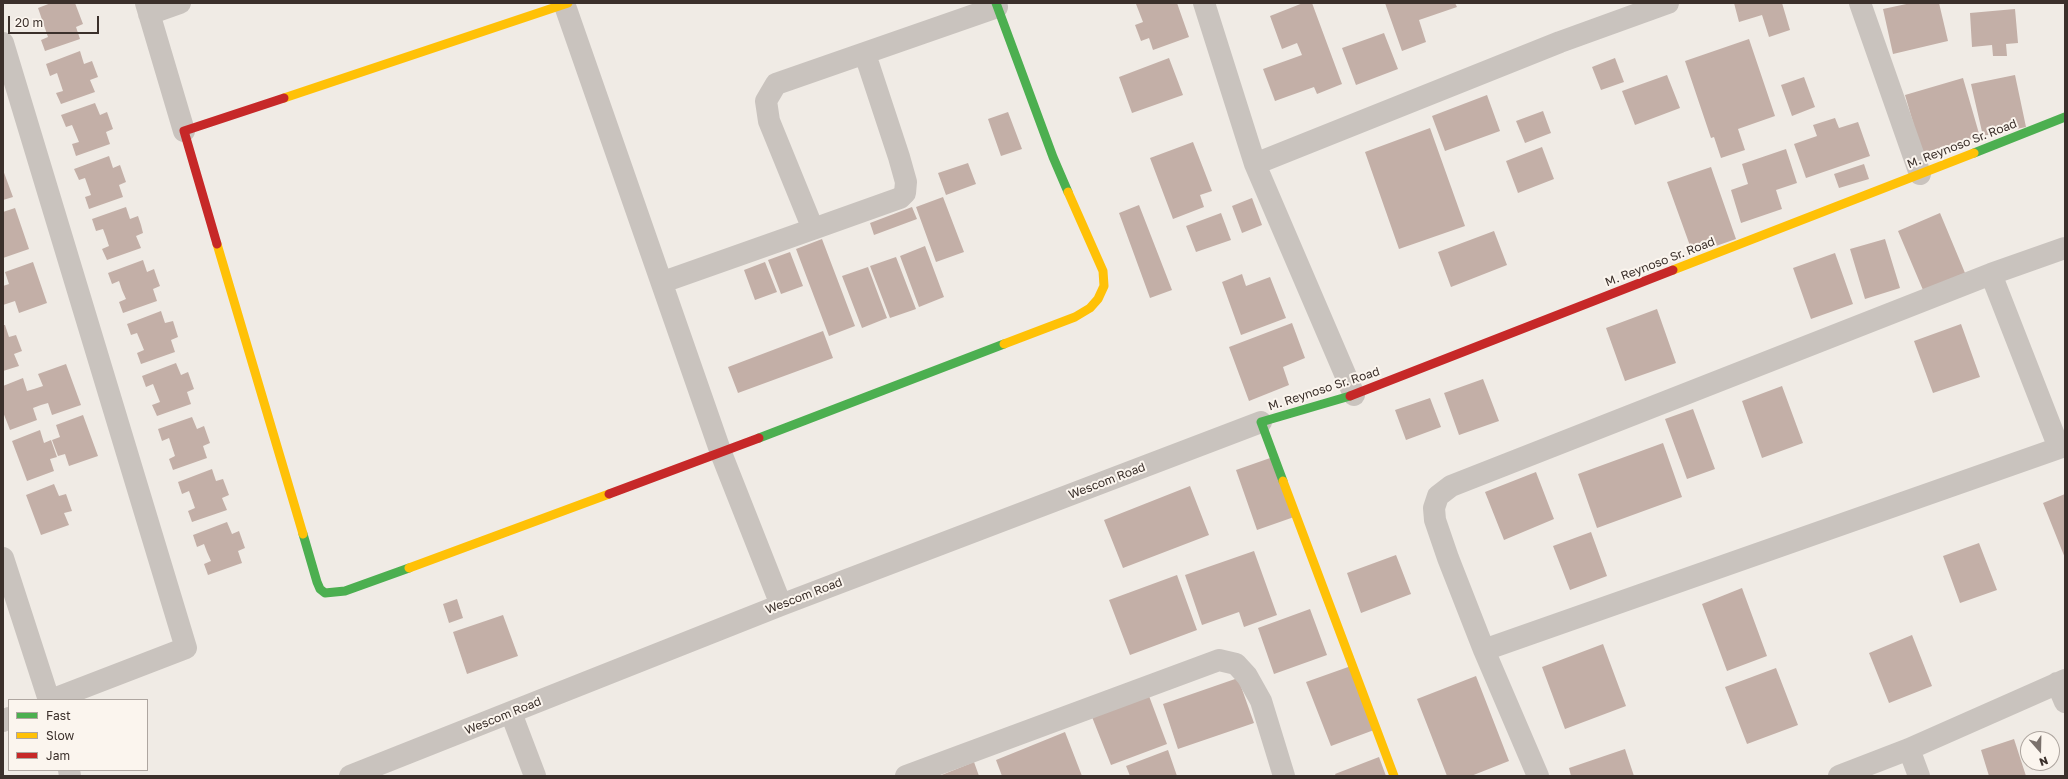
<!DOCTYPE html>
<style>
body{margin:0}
#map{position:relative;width:2068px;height:779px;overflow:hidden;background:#f0ebe5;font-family:"Golos Text",sans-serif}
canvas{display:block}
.frame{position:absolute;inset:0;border:4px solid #3b302b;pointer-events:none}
.legend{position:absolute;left:8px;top:699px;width:140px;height:72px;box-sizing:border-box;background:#fbf5ee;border:1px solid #aea6a0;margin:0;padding:5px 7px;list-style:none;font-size:12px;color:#3b302b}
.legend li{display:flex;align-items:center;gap:8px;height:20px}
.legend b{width:20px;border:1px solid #aea6a0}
.north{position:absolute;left:2020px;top:731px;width:40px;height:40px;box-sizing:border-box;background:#fbf5ee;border:1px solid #aea6a0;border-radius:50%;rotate:160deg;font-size:11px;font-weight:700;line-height:16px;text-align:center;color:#3b302b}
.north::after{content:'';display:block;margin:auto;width:14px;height:18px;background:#7a716c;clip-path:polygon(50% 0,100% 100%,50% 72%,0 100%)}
.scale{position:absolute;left:8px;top:16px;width:91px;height:18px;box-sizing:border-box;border:2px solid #3b302b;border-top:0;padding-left:5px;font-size:12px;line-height:14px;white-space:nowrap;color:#3b302b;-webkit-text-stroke:3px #fbf5ee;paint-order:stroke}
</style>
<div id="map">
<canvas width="2068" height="779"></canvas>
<div class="frame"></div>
<ul class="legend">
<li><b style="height:5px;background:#4caf50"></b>Fast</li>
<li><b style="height:5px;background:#ffc107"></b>Slow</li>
<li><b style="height:5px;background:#c62828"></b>Jam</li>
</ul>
<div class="north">N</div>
<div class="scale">20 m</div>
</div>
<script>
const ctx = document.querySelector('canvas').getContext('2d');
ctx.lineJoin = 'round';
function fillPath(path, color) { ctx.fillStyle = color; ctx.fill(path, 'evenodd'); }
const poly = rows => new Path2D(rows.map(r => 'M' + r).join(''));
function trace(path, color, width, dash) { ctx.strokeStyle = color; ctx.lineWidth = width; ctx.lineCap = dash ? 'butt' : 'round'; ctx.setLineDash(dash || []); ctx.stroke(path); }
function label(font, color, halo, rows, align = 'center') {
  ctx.font = font + ' "Golos Text",sans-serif'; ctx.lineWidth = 4; ctx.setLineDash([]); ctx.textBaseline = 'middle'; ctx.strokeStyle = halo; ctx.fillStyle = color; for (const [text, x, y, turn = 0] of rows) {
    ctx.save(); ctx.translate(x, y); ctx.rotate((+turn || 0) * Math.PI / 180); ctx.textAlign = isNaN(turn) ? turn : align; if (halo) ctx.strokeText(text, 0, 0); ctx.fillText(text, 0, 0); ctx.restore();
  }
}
const building = poly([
 [51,3,75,3,83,24,76,27,80,39,45,51,41,40,48,37,38,8],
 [1177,3,1189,37,1153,50,1149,38,1141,41,1135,25,1143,22,1136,4],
 [1303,3,1312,3,1342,84,1317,94,1314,87,1275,101,1263,69,1302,55,1297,43,1282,49,1270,16],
 [1385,3,1455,3,1457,7,1419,20,1426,42,1402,51],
 [1734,3,1782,3,1790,30,1769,37,1762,15,1739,22],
 [1911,3,1939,3,1948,41,1893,54,1883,9],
 [2015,9,2018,43,2006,44,2007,56,1993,56,1992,45,1972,47,1970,13],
 [1384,33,1398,69,1356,85,1342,48],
 [1749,39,1775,116,1738,129,1745,150,1721,158,1714,137,1711,138,1685,61],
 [80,51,84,64,92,61,98,77,90,80,95,92,61,104,56,93,63,91,57,73,50,76,46,64],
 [1169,58,1183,95,1132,113,1119,77],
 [1615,58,1624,82,1601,90,1592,67],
 [1667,75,1680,108,1635,125,1622,91],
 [2015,75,2026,127,1983,136,1971,84],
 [1804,77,1815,107,1792,116,1781,85],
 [1963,78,1980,137,1922,153,1905,95],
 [1487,95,1500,131,1445,151,1432,116],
 [95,103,100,115,107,112,113,129,106,132,110,144,76,156,72,144,79,142,72,125,66,127,61,115],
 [1543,111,1551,133,1525,143,1516,121],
 [1008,112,1022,149,1001,156,988,119],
 [1835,118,1839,128,1858,122,1870,156,1806,178,1794,144,1817,136,1813,125],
 [1430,128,1465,226,1399,249,1365,152],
 [1193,142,1212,191,1200,195,1204,207,1173,219,1150,158],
 [1542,147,1554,179,1518,193,1506,161],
 [1786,149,1797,183,1776,190,1782,209,1741,223,1731,190,1748,184,1742,164],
 [109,156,113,168,120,165,126,182,119,185,123,197,89,209,85,197,91,195,85,178,79,180,74,169],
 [968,163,976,184,946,195,938,173],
 [1864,164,1869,179,1839,188,1834,174],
 [1711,167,1736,239,1693,254,1667,182],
 [3,170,13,197,3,200],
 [943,197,964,252,936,262,916,207],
 [1252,198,1262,225,1242,233,1232,206],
 [1139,205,1172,290,1150,298,1119,213],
 [126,207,130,219,138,216,141,225,143,233,136,236,141,248,107,260,102,249,109,246,106,237,103,229,96,231,92,219],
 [912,207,917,219,874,235,870,223],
 [15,208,29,249,3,258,3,212],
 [1221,213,1231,240,1196,252,1186,226],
 [1940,213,1965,273,1923,290,1898,231],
 [1494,231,1507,265,1451,287,1438,252],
 [822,239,855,326,829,336,796,249],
 [1885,239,1900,288,1865,299,1850,249],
 [925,246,944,297,919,307,900,256],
 [790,252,803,286,781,294,768,260],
 [1835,253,1853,304,1811,319,1793,268],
 [896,257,916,309,890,318,870,266],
 [143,260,147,272,154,269,157,278,160,286,153,289,157,301,123,313,119,302,126,299,122,290,119,281,112,284,108,273],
 [33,262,47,303,19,313,15,301,3,305,3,286,9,284,5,272],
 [765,262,777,292,755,300,744,270],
 [868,267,887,318,862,328,842,276],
 [1242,274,1246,286,1270,277,1286,318,1241,335,1222,282],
 [1657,309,1676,363,1625,381,1606,328],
 [161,311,165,323,173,321,178,337,171,340,175,352,141,364,137,353,144,350,137,333,131,335,127,324],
 [1292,323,1305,358,1283,367,1289,385,1249,401,1229,347],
 [1961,324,1980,377,1933,393,1914,341],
 [3,325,5,325,9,337,16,335,22,351,14,354,19,366,3,371],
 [823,331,833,358,738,393,728,367],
 [176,363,181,375,188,372,194,389,187,392,191,404,157,416,152,405,160,402,153,384,146,387,142,376],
 [66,364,81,405,52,415,48,403,41,405,33,408,37,420,10,430,3,412,3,386,23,378,27,391,34,389,43,386,38,374],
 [1483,379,1499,421,1459,435,1444,393],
 [1782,386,1803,443,1762,458,1742,401],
 [1430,398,1441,427,1406,440,1395,410],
 [1693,409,1715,469,1687,479,1665,419],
 [83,415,98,456,69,466,65,454,58,456,52,440,60,437,56,425],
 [192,417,197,429,204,426,210,443,203,446,207,458,173,470,169,459,175,456,169,438,162,441,158,429],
 [40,430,44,443,51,440,57,457,50,459,54,471,27,481,12,441],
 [1663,443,1682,497,1597,528,1578,474],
 [1273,457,1294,517,1257,530,1236,470],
 [212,469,216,481,223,479,229,495,222,498,227,510,192,522,188,511,195,508,189,491,182,494,178,482],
 [1536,472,1554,519,1504,540,1485,492],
 [54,484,59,496,66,494,72,511,64,513,69,525,41,535,26,495],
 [1190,486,1209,535,1123,568,1104,520],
 [2065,494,2065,558,2043,503],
 [227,522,232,534,239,531,245,548,238,551,242,563,208,575,204,564,211,561,207,552,204,544,197,547,193,535],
 [1591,532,1607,576,1570,590,1553,546],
 [1979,543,1997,590,1960,603,1943,556],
 [1254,551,1277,615,1244,627,1239,612,1202,625,1185,575],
 [1396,555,1411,594,1361,613,1347,573],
 [1177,575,1197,630,1130,655,1109,600],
 [1742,588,1767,656,1727,671,1702,604],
 [457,599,463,618,449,623,443,604],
 [1310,609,1327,655,1274,674,1258,628],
 [503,615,518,656,467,674,453,632],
 [1912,635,1932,686,1889,703,1869,653],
 [1603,644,1626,706,1565,729,1542,667],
 [1351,666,1374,730,1331,746,1306,682],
 [1776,668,1798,725,1747,744,1725,687],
 [1476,676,1509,761,1471,776,1447,776,1417,699],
 [1238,678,1254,723,1178,749,1163,704],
 [1149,696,1167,744,1111,765,1092,717],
 [1065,732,1082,776,1002,776,996,760],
 [2014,739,2026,776,1989,776,1981,750],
 [1625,749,1634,776,1571,776,1569,768],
 [1168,750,1177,776,1130,776,1126,766],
 [1379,757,1386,776,1336,776,1335,774],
 [974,762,979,776,939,776]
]);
const street = poly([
 [146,3,184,131],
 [564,3,721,453,781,605],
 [1204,3,1255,164,1354,395],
 [1860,3,1920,174],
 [149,14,180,3],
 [3,43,186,648,51,700],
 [1255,164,1560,42,1668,3],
 [813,229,900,198,905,193,906,182,899,157,865,54],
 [1991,274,2059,448],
 [663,282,813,229,769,121,766,101,776,84,997,7],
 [3,558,49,700],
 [1484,650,2065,446],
 [2057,683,2065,702],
 [511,713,535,776],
 [3,721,9,718],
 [1909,749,1919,776],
 [69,770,70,776],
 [350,776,781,605,1261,422],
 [906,776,1219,660,1236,664,1247,676,1261,701,1284,776],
 [1538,776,1484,650,1448,558,1435,520,1434,508,1438,496,1451,486,1991,274,2065,248],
 [1839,776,1909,749,2065,680]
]);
const fast = poly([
 [996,3,1053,157,1068,192],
 [1974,153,2065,117],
 [759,438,1004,344],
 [1283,481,1261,422,1350,396],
 [303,534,317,582,320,589,325,593,345,591,409,568]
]);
const slow = poly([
 [284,98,568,3],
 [217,244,303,534],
 [1673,270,1974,153],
 [1004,344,1075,317,1090,308,1098,299,1104,286,1103,271,1068,192],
 [1283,481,1394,776],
 [409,568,609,494]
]);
const jam = poly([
 [217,244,184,131,284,98],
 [1350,396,1673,270],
 [609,494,759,438]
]);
const streetNames = [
 ["M. Reynoso Sr. Road",1962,144,-21],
 ["M. Reynoso Sr. Road",1660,262,-21],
 ["M. Reynoso Sr. Road",1324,389,-18],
 ["Wescom Road",1107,481,-21],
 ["Wescom Road",804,596,-21],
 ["Wescom Road",503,716,-22]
];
fillPath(building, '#c3afa7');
trace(street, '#c9c3be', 22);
trace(fast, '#4caf50', 9);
trace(slow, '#ffc107', 9);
trace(jam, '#c62828', 9);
label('12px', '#3b302b', '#fbf5ee', streetNames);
</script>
